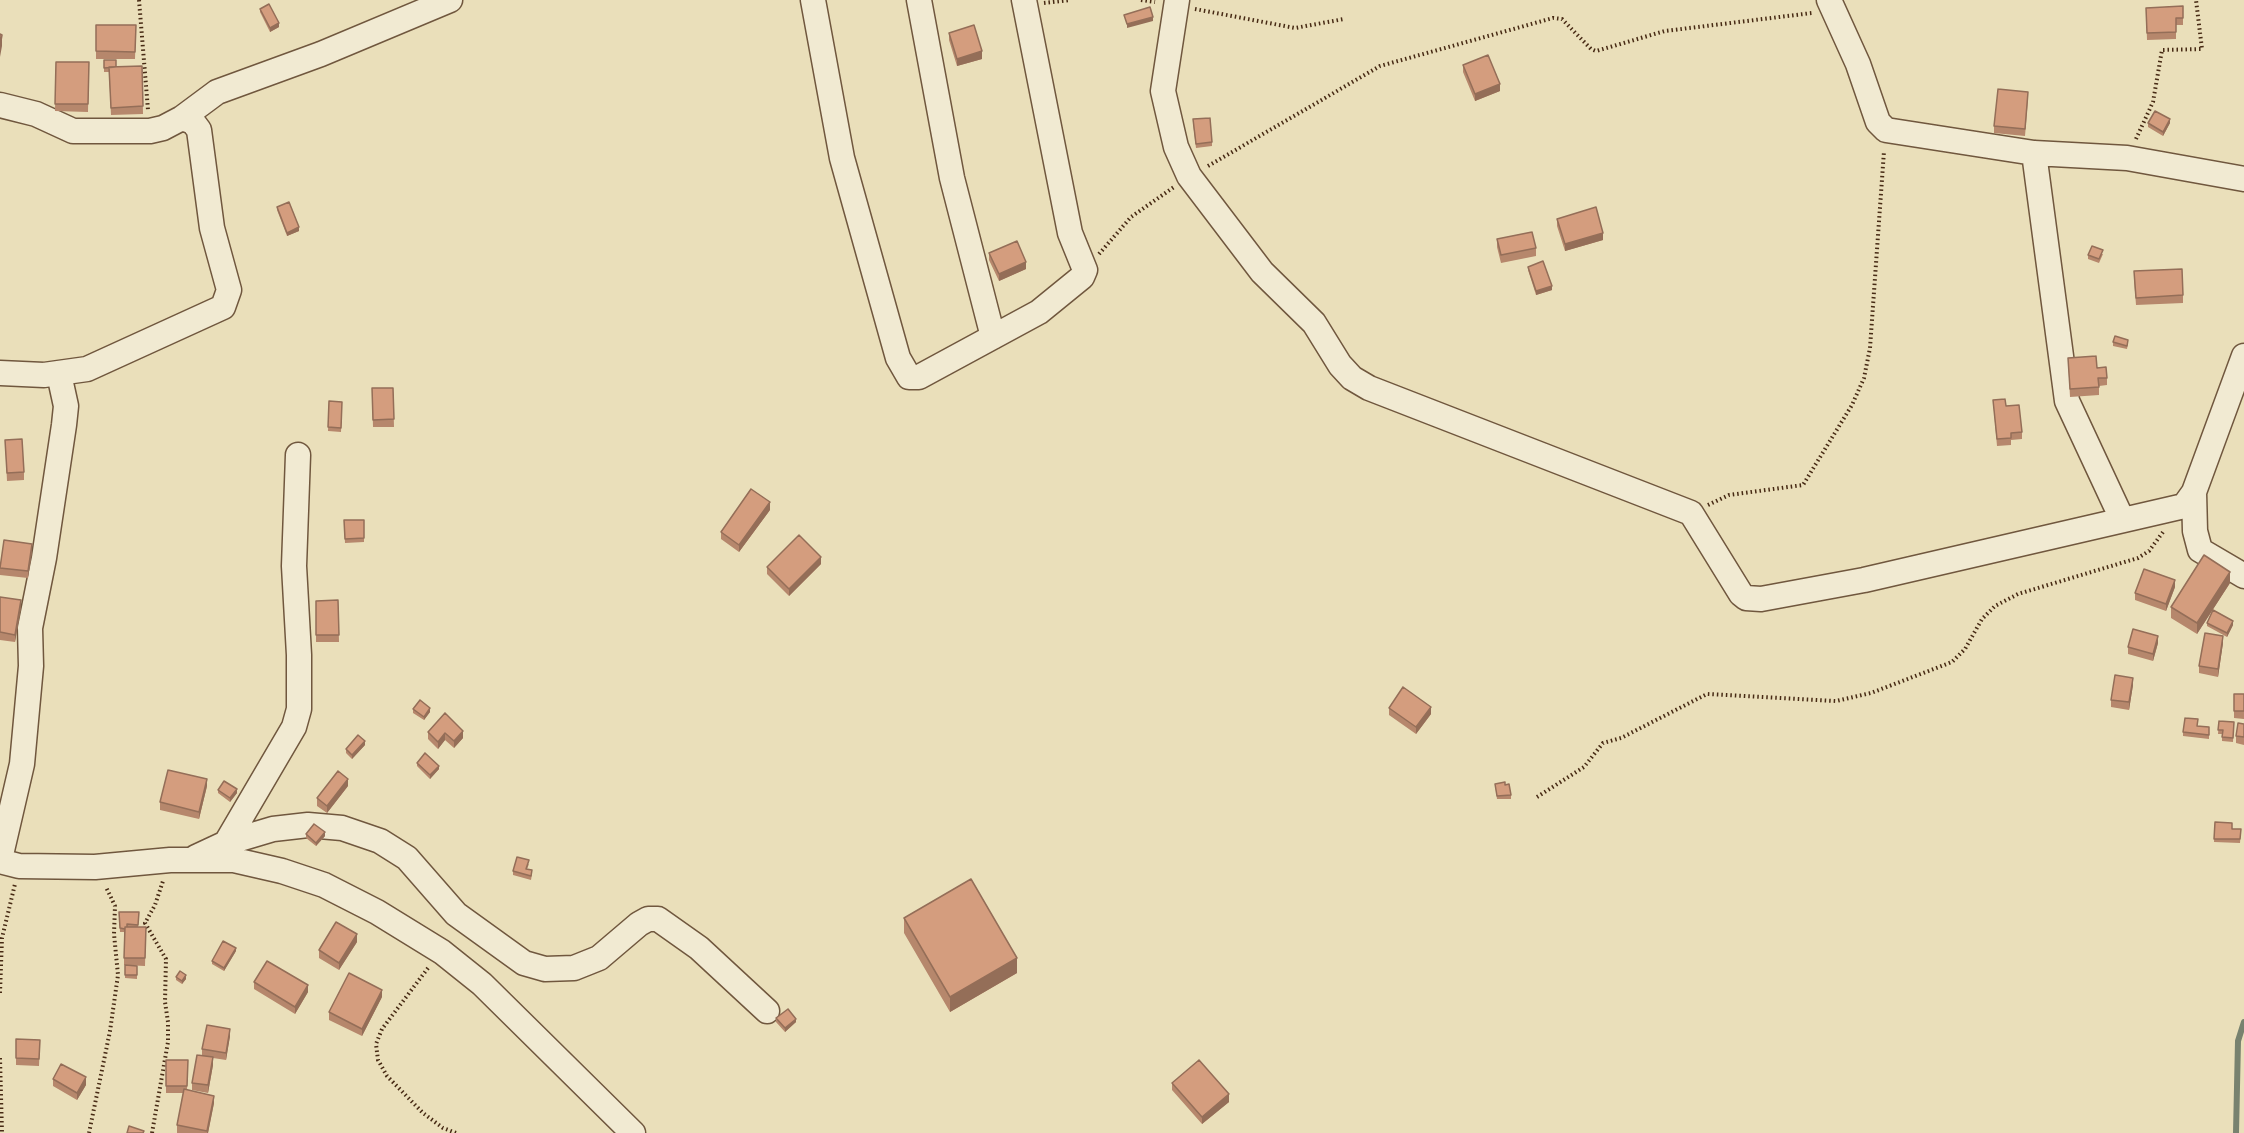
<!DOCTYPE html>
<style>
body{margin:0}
canvas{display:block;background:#eadfba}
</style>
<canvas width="2244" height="1133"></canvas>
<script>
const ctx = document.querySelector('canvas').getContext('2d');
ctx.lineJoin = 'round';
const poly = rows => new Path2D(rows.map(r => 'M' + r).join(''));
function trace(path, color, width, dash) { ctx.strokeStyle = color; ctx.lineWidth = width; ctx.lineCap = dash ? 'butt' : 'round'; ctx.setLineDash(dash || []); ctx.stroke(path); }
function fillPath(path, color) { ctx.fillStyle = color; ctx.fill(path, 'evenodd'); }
const stream = poly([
 [2236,1133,2238,1041,2244,1022]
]);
const path = poly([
 [139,0,148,110],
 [1141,0,1155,2],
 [1044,3,1070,0],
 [1195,9,1295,28,1344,19],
 [2136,139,2153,102,2162,50,2202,49,2196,0],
 [1208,166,1380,66,1553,18,1562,19,1591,49,1596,51,1665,31,1812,13],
 [1099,254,1131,217,1174,187],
 [1708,505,1729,495,1803,485,1852,405,1864,378,1870,348,1884,151],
 [1537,797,1584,767,1603,743,1621,738,1707,694,1836,701,1871,693,1952,662,1965,649,1982,619,1995,606,2018,594,2138,558,2149,551,2163,532],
 [428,968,382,1029,376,1044,378,1060,387,1076,423,1113,443,1128,456,1133],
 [0,993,2,938,15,884],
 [0,1058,2,1133],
 [89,1133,110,1031,118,975,114,934,115,906,106,887],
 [152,1133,168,1042,168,1022,165,1002,166,959,145,923,155,905,163,881]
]);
const minor = poly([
 [813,0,842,158,898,358,909,377,919,377,1039,312,1082,277,1085,270,1070,233,1024,0],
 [919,0,952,178,993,337],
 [1177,0,1163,91,1176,147,1189,176,1262,272,1314,323,1340,365,1352,378,1369,388,1691,513,1741,594,1746,598,1761,599,1864,580,2184,506,2194,492,2244,356],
 [1829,0,1858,64,1878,122,1886,130,2034,153,2127,158,2244,179],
 [0,105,36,114,73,131,150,131,163,128,182,118,217,92,321,54,450,0],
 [2034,153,2067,401,2122,519],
 [0,373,44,375,87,369,223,307,229,290,212,228,199,130,193,122,182,118],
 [2194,492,2195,531,2200,550,2244,576],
 [226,843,294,727,299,709,299,655,294,566,298,455],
 [196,857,226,843,273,829,308,825,342,828,380,841,407,858,456,914,524,963,545,969,574,968,599,958,639,924,648,919,658,919,699,948,767,1011],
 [0,859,22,764,31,666,30,628,44,558,64,425,66,406,59,374],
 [0,861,19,866,95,867,170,860,234,860,282,871,324,885,377,912,442,952,482,984,633,1133]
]);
const wall = poly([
 [2183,6,2183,25,2176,25,2176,39,2147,40,2146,8],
 [260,9,279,27,270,32,260,12],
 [96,25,136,25,135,59,96,59],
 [949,33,982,59,957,66,949,40],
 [104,60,116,67,142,66,143,114,111,115,109,72,104,72],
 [56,62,89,62,88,112,55,111],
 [1463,65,1500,91,1475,101,1463,72],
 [2028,99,2025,136,1994,133,1994,126],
 [1193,123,1212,142,1212,146,1196,148],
 [2148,123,2170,123,2163,136,2148,127],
 [277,207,299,231,287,236,277,210],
 [1557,219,1603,240,1565,251,1557,226],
 [1497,239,1536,248,1536,256,1501,263,1497,247],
 [989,253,1026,269,999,281,989,260],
 [2103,254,2099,263,2088,259,2088,255],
 [1528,267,1552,290,1536,295,1528,270],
 [2134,279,2183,295,2183,303,2136,305],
 [2113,342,2128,343,2127,349,2113,346],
 [2068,358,2097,368,2107,378,2107,385,2099,386,2099,395,2070,397],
 [372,388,393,388,394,427,373,427],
 [1993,400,2006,406,2022,432,2022,439,2011,440,2011,445,1997,446],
 [329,401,342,402,341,432,328,431],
 [5,440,24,472,24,480,7,481],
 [770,510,739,552,721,539,721,532],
 [344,520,364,520,364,542,345,543],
 [32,551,28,578,0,575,0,568],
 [821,564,789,596,767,574,767,567],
 [2230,583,2197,634,2171,618,2171,607],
 [2175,587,2166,611,2135,600,2135,593],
 [0,597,21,607,15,642,0,640],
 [338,600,339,642,316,642,316,601],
 [2207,623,2233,625,2227,637,2207,626],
 [2158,643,2153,661,2128,654,2128,647],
 [2223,643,2218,677,2199,673,2199,666],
 [2133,685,2129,710,2111,707,2111,700],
 [2234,694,2244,694,2244,719,2234,718],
 [1389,708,1431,714,1416,734,1389,715],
 [413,709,430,712,424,720,413,713],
 [445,713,463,738,454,748,445,740,438,749,428,739,428,732],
 [2219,721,2234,722,2233,742,2222,741,2222,734,2218,734],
 [2244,724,2244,745,2236,743,2236,736],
 [2198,726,2209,731,2209,739,2183,736,2183,732],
 [365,745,352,759,346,753,346,749],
 [417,763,439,769,430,779,417,766],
 [1495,784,1505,785,1511,795,1511,799,1497,799],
 [207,786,199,819,160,810,160,802],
 [348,786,327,813,317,806,317,798],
 [218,790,237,793,230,802,218,793],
 [2215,822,2232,829,2241,829,2240,843,2214,842],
 [306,834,325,836,316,846,306,838],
 [529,864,527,869,532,874,531,880,513,875,513,871],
 [119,912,139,912,138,927,146,927,145,966,124,965,124,932,120,932],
 [904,918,1017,973,950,1012,904,933],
 [357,942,339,970,319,958,319,950],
 [236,951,224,971,212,964,212,961],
 [125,965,137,966,137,979,125,978],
 [176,977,186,979,182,984,176,980],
 [254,982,308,992,295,1014,254,989],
 [382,997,362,1036,329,1020,329,1012],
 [776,1018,796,1022,785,1032,776,1022],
 [230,1036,226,1060,213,1058,213,1065,208,1093,192,1090,192,1083,202,1056,202,1049],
 [16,1039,40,1040,39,1066,16,1065],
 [166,1060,188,1060,187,1090,214,1103,208,1133,177,1133,177,1125,183,1093,166,1093],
 [53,1079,86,1085,77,1100,53,1086],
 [1172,1083,1229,1102,1202,1124,1172,1090]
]);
const shadedWall = poly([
 [1153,17,1153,21,1127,28,1127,24],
 [279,23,279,27,270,32,270,28],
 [2,35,2,46,0,57,0,46],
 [982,51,982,59,957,66,957,59],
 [1500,84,1500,91,1475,101,1475,94],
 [2170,119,2170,123,2163,136,2163,132],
 [299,227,299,231,287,236,287,233],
 [1603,233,1603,240,1565,251,1565,244],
 [1026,262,1026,269,999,281,999,274],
 [1552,286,1552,290,1536,295,1536,291],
 [770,502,770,510,739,552,739,545],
 [32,544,32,551,28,578,28,571],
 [821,557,821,564,789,596,789,589],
 [2230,572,2230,583,2197,634,2197,623],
 [2175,580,2175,587,2166,611,2166,604],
 [21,600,21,607,15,642,15,635],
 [2233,621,2233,625,2227,637,2227,633],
 [2158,636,2158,643,2153,661,2153,654],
 [2223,636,2223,643,2218,677,2218,669],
 [2133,678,2133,685,2129,710,2129,702],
 [1431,707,1431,714,1416,734,1416,727],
 [430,708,430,712,424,720,424,717],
 [463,731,463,738,454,748,454,741],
 [445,733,445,740,438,749,438,742],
 [365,741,365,745,352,759,352,755],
 [439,766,439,769,430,779,430,775],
 [207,779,207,786,199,819,199,812],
 [348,779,348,786,327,813,327,806],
 [237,789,237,793,230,802,230,798],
 [325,832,325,836,316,846,316,843],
 [357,934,357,942,339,970,339,963],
 [236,948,236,951,224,971,224,968],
 [1017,958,1017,973,950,1012,950,997],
 [186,975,186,979,182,984,182,981],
 [308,985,308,992,295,1014,295,1007],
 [382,990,382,997,362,1036,362,1029],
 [796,1019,796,1022,785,1032,785,1028],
 [230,1029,230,1036,226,1060,226,1053],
 [213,1057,213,1065,208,1093,208,1085],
 [86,1077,86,1085,77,1100,77,1093],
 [1229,1094,1229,1102,1202,1124,1202,1117],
 [214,1096,214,1103,208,1133,207,1133]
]);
const building = poly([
 [269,4,279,23,270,28,260,9,269,4],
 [2183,6,2183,18,2176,18,2176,32,2147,33,2146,8,2183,6],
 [1150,7,1153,17,1127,24,1124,15,1150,7],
 [96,25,136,25,135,52,96,51,96,25],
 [974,25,982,51,957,59,949,33,974,25],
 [0,34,2,35,0,46,0,34],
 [1488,55,1500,84,1475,94,1463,65,1488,55],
 [104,60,116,60,116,67,104,68,104,60],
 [56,62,89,62,88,104,55,104,56,62],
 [142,66,143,106,111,108,109,67,142,66],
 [1998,89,2028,92,2025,129,1994,126,1998,89],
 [2155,111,2170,119,2163,132,2148,123,2155,111],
 [1210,118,1212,142,1196,144,1193,119,1210,118],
 [289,202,299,227,287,233,277,207,289,202],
 [1596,207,1603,233,1565,244,1557,219,1596,207],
 [1532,232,1536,248,1501,255,1497,239,1532,232],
 [1017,241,1026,262,999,274,989,253,1017,241],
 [2092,246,2103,250,2099,259,2088,255,2092,246],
 [1543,261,1552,286,1536,291,1528,267,1543,261],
 [2182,269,2183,295,2136,298,2134,271,2182,269],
 [2115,336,2128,340,2127,346,2113,342,2115,336],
 [2096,356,2097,368,2106,367,2107,378,2098,378,2099,387,2070,389,2068,358,2096,356],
 [372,388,393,388,394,419,373,420,372,388],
 [2005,399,2006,406,2019,405,2022,432,2011,433,2011,438,1997,439,1993,400,2005,399],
 [329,401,342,402,341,428,328,427,329,401],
 [22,439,24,472,7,473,5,440,22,439],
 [751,489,770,502,739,545,721,532,751,489],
 [344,520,364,520,364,538,345,539,344,520],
 [799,535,821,557,789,589,767,567,799,535],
 [4,540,32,544,28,571,0,568,4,540],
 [2204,555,2230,572,2197,623,2171,607,2204,555],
 [2144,569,2175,580,2166,604,2135,593,2144,569],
 [0,597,21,600,15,635,0,632,0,597],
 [338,600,339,635,316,635,316,601,338,600],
 [2213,610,2233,621,2227,633,2207,623,2213,610],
 [2133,629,2158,636,2153,654,2128,647,2133,629],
 [2205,633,2223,636,2218,669,2199,666,2205,633],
 [2115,675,2133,678,2129,702,2111,700,2115,675],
 [1403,687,1431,707,1416,727,1389,708,1403,687],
 [2234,694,2244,694,2244,711,2234,711,2234,694],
 [420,700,430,708,424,717,413,709,420,700],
 [445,713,463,731,454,741,445,733,438,742,428,732,445,713],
 [2185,718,2198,719,2197,726,2209,727,2209,735,2183,732,2185,718],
 [2219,721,2234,722,2233,738,2222,737,2223,730,2218,730,2219,721],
 [2238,723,2244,724,2244,737,2236,736,2238,723],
 [358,735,365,741,352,755,346,749,358,735],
 [425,753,439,766,430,775,417,763,425,753],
 [168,770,207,779,199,812,160,802,168,770],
 [338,771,348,779,327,806,317,798,338,771],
 [224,781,237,789,230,798,218,790,224,781],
 [1505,782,1505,785,1509,784,1511,795,1497,796,1495,784,1505,782],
 [2215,822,2232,823,2232,829,2241,829,2240,839,2214,839,2215,822],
 [314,824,325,832,316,843,306,834,314,824],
 [517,857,529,860,526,869,532,870,531,876,513,871,517,857],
 [971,879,1017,958,950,997,904,918,971,879],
 [119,912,139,912,138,925,127,924,127,927,125,927,125,929,120,928,119,912],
 [336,922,357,934,339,963,319,950,336,922],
 [125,927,146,927,145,958,124,958,125,927],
 [223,941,236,948,224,968,212,961,223,941],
 [267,961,308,985,295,1007,254,982,267,961],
 [125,965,137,966,137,975,125,975,125,965],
 [180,971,186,975,182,981,176,977,180,971],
 [349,973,382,990,362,1029,329,1012,349,973],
 [788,1009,796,1019,785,1028,776,1018,788,1009],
 [207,1025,230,1029,226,1053,202,1049,207,1025],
 [16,1039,40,1040,39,1059,16,1058,16,1039],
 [197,1055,213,1057,208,1085,192,1083,197,1055],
 [166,1060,188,1060,187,1086,166,1086,166,1060],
 [1199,1060,1229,1094,1202,1117,1172,1083,1199,1060],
 [61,1064,86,1077,77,1093,53,1079,61,1064],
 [184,1089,214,1096,207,1131,177,1125,184,1089],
 [129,1126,144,1131,143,1133,127,1133,129,1126]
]);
trace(stream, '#78826f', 6);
trace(minor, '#70573e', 27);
trace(path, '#472a14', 4, [1.5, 3]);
trace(minor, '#f1ead2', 24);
fillPath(wall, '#b6876c');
fillPath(shadedWall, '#946e58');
fillPath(building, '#d49d7e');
trace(building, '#946e58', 1.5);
</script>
